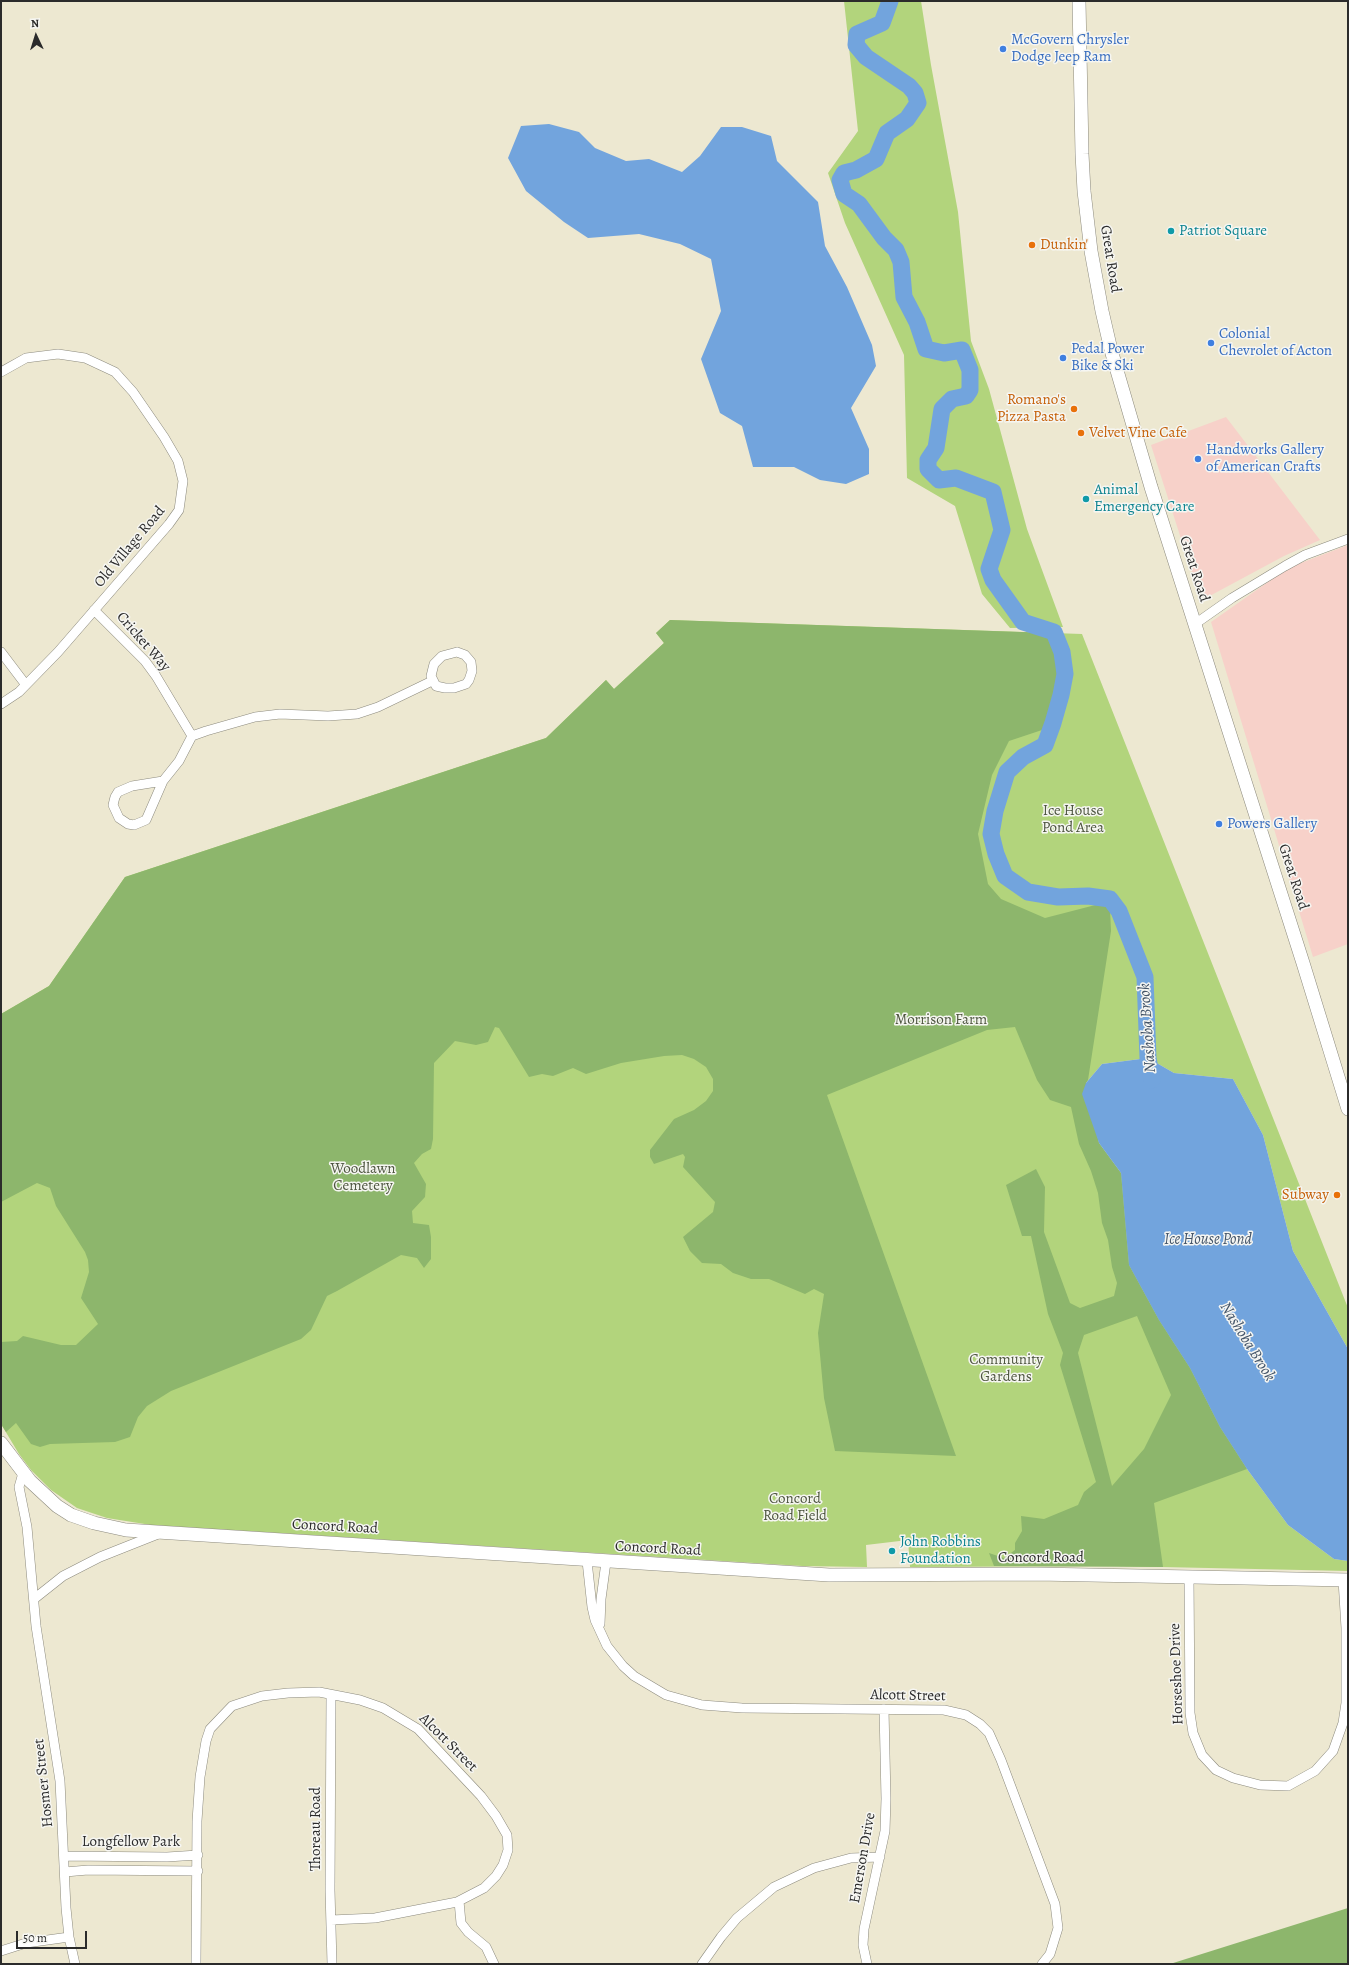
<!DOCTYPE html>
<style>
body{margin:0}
#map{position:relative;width:1349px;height:1965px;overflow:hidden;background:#ede8d1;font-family:Alegreya,serif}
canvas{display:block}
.frame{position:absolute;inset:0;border:2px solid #2b2b2b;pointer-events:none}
.north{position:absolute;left:16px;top:16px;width:40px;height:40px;-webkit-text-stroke:3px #f6f6f2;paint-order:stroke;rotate:356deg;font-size:11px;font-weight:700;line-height:16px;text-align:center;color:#2b2b2b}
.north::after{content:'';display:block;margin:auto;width:14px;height:18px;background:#2b2b2b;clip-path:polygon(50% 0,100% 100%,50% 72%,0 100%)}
.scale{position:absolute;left:16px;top:1931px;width:71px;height:18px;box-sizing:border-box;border:2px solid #2b2b2b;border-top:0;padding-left:5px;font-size:12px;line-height:14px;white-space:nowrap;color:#2b2b2b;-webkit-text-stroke:3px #f6f6f2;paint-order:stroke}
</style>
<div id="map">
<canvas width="1349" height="1965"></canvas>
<div class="frame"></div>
<div class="north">N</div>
<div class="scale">50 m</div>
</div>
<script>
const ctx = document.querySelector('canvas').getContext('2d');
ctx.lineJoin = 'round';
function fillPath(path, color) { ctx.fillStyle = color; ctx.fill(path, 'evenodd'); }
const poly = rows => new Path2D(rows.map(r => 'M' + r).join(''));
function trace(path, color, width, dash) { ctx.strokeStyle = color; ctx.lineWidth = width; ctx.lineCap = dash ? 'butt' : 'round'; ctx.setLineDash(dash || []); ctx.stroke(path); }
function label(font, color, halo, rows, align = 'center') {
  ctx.font = font + ' Alegreya,serif'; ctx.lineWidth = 3; ctx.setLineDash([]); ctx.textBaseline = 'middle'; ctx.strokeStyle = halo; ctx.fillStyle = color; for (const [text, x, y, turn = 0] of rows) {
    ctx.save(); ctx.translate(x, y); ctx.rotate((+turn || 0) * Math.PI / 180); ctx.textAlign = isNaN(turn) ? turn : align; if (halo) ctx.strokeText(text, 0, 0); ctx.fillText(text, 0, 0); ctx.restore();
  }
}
const built = poly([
 [1226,417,1320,540,1284,556,1204,599,1191,570,1151,445],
 [1348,545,1348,944,1313,957,1211,622,1288,568]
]);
const green = poly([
 [844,1,921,1,931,65,958,212,971,341,989,389,1027,529,1063,627,1010,628,982,594,955,506,907,478,904,355,845,223,828,173,858,131],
 [670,620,1082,634,1348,1308,1348,1349,1293,1251,1263,1135,1233,1079,1174,1073,1148,1058,1102,1064,1086,1083,1082,1094,1099,1143,1121,1173,1247,1469,1288,1525,1334,1559,1348,1561,1348,1571,1116,1566,910,1567,908,1540,866,1545,867,1567,802,1566,151,1525,107,1518,77,1508,51,1490,31,1470,19,1454,1,1424,1,1014,49,986,125,877,546,738,606,680,614,689,664,643,656,633]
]);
const forest = poly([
 [670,620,1051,633,1058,655,1060,679,1045,729,1009,741,992,775,978,834,988,884,1001,899,1045,918,1107,902,1110,909,1111,931,1088,1080,1086,1083,1099,1143,1121,1173,1129,1265,1159,1320,1190,1368,1220,1427,1247,1469,1154,1503,1163,1567,994,1566,989,1553,1004,1558,1015,1550,1015,1543,1022,1531,1021,1516,1044,1519,1078,1505,1084,1492,1096,1482,1060,1365,1063,1353,1048,1314,1031,1236,1022,1236,1006,1185,1036,1169,1045,1187,1044,1232,1070,1303,1080,1308,1114,1296,1117,1283,1112,1267,1108,1240,1102,1223,1098,1193,1091,1171,1079,1144,1071,1107,1050,1100,1037,1080,1015,1027,987,1030,827,1095,956,1456,835,1451,824,1398,818,1333,824,1294,814,1289,805,1294,769,1279,751,1279,733,1273,721,1264,702,1263,690,1251,683,1237,713,1212,715,1202,683,1167,685,1157,683,1154,654,1164,650,1157,650,1150,674,1119,694,1110,706,1101,713,1091,713,1079,706,1067,694,1059,682,1055,664,1056,621,1063,586,1074,573,1068,553,1076,542,1074,529,1077,499,1028,495,1027,488,1042,476,1045,455,1041,434,1063,433,1139,431,1149,422,1154,414,1163,426,1184,425,1197,412,1211,413,1223,429,1225,431,1237,431,1259,424,1268,417,1258,401,1255,337,1291,327,1296,311,1330,301,1339,171,1391,147,1406,138,1417,130,1437,115,1442,50,1444,40,1447,31,1444,16,1423,6,1432,1,1424,1,1342,17,1341,23,1336,61,1345,76,1345,98,1324,81,1298,89,1272,88,1260,85,1252,56,1206,50,1188,37,1183,1,1202,1,1014,49,986,125,877,546,738,606,680,614,689,664,643,656,633],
 [1137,1316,1171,1395,1144,1449,1112,1486,1078,1353,1084,1335],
 [1348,1908,1348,1964,1170,1964]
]);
const water = poly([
 [549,124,579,132,595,148,626,161,649,159,682,172,700,156,721,127,742,127,771,136,777,161,818,202,825,246,847,287,872,345,876,366,851,408,869,449,869,474,846,484,820,480,794,467,753,467,742,426,720,413,701,359,721,311,711,259,680,244,639,234,588,238,564,222,526,191,508,158,521,126],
 [1148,1058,1174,1073,1233,1079,1263,1135,1293,1251,1348,1349,1348,1561,1334,1559,1288,1525,1247,1469,1220,1427,1190,1368,1159,1320,1129,1265,1121,1173,1099,1143,1082,1094,1086,1083,1102,1064]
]);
const river = poly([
 [890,1,882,23,857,34,856,45,866,57,909,86,915,93,918,103,907,119,887,133,876,159,856,170,844,173,840,180,844,194,859,204,884,238,896,250,901,262,904,297,917,322,926,349,944,353,962,350,970,370,970,390,966,396,952,399,942,409,936,448,928,460,928,469,939,480,956,478,993,492,1002,530,989,569,993,580,1023,622,1054,632,1062,652,1065,674,1061,695,1053,723,1045,745,1023,757,1007,772,995,811,991,834,996,854,1005,876,1028,892,1058,897,1088,896,1110,899,1119,911,1145,977,1148,1058,1152,1080]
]);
const street = poly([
 [1,372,26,358,58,354,85,358,115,372,133,392,164,437,178,461,183,481,179,510,169,524,58,652,19,692,1,704],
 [94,610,145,661,156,676,192,736],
 [1195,624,1232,598,1285,566,1305,555,1348,539],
 [1,652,26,685],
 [457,652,465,655,471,662,472,671,469,680,466,684,454,688,445,688,436,686,431,676,434,664,442,656,457,652],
 [163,781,132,786,118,792,115,797,113,805,119,818,128,824,134,825,146,820,163,781,179,761,192,736,206,731,255,717,280,714,328,716,357,714,378,707,432,681],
 [23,1473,19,1487,27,1527,36,1626,60,1781,66,1908,69,1937,75,1964],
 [587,1561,592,1607,595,1620,607,1646,623,1666,634,1676,666,1695,702,1705,742,1708,944,1710,966,1715,980,1724,989,1733,1001,1760,1055,1904,1058,1928,1050,1954,1042,1964],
 [1189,1576,1190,1713,1193,1733,1202,1755,1216,1770,1233,1778,1260,1785,1288,1786,1315,1771,1333,1751,1343,1723,1346,1703,1346,1628,1343,1580],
 [34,1599,63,1576,100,1557,158,1534],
 [600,1624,601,1599,606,1562],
 [331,1695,330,1890,332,1964],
 [65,1856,167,1857,198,1855],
 [65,1872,88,1870,198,1871],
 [459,1901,461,1923,468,1932,486,1947,494,1964],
 [1,1951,26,1943,69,1937],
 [196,1964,197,1821,200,1777,206,1741,210,1729,232,1706,262,1696,288,1693,319,1692,360,1700,383,1708,418,1729,481,1796,496,1816,507,1835,508,1850,503,1865,496,1876,484,1888,457,1902,375,1918,331,1920],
 [702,1964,721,1937,737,1918,774,1887,814,1868,851,1858,880,1857],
 [867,1964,863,1945,864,1929,885,1831,886,1799,884,1709]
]);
const secondary = poly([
 [1079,1,1082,154,1084,191,1091,251,1102,311,1111,350,1151,487,1303,963,1348,1109],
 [1,1443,30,1481,57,1506,71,1515,94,1523,126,1530,829,1575,1037,1574,1348,1580]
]);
const markers = [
 [1003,49,4,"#3f7fe0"],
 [1171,231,4,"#0f9aa8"],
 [1032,245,4,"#e8710a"],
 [1211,343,4,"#3f7fe0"],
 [1063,358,4,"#3f7fe0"],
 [1074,409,4,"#e8710a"],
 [1081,433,4,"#e8710a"],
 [1198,459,4,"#3f7fe0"],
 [1086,499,4,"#0f9aa8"],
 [1219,824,4,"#3f7fe0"],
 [1337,1195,4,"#e8710a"],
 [892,1551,4,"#0f9aa8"]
];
const shopNames = [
 ["McGovern Chrysler",1011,40],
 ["Dodge Jeep Ram",1011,57],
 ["Colonial",1219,334],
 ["Chevrolet of Acton",1219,351],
 ["Pedal Power",1071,349],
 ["Bike & Ski",1071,366],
 ["Handworks Gallery",1206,450],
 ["of American Crafts",1206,467],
 ["Powers Gallery",1227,824]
];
const cultureNames = [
 ["Patriot Square",1179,231],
 ["Animal",1094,490],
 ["Emergency Care",1094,507],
 ["John Robbins",900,1542],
 ["Foundation",900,1559]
];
const foodNames = [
 ["Dunkin'",1040,245],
 ["Romano's",1066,400,"right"],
 ["Pizza Pasta",1066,417,"right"],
 ["Velvet Vine Cafe",1089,433],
 ["Subway",1329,1195,"right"]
];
const streetNames = [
 ["Great Road",1110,259,81],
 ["Old Village Road",130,547,-50],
 ["Great Road",1194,569,72],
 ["Cricket Way",143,642,49],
 ["Great Road",1293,877,72],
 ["Concord Road",335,1527,3],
 ["Concord Road",658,1549,3],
 ["Concord Road",1041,1558],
 ["Horseshoe Drive",1177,1674,-92],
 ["Alcott Street",908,1696,1],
 ["Alcott Street",448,1743,45],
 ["Hosmer Street",44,1783,-96],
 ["Thoreau Road",316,1829,-90],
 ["Longfellow Park",131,1842],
 ["Emerson Drive",863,1858,-80]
];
const parkNames = [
 ["Ice House",1073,811],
 ["Pond Area",1073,828],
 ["Morrison Farm",941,1020],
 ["Woodlawn",363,1169],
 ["Cemetery",363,1186],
 ["Community",1006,1360],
 ["Gardens",1006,1377],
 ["Concord",795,1499],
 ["Road Field",795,1516]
];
const waterNames = [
 ["Nashoba Brook",1148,1028,-94],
 ["Ice House Pond",1208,1240],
 ["Nashoba Brook",1247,1342,58]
];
fillPath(built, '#f7d1c9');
fillPath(green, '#b2d47c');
fillPath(forest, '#8db66c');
fillPath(water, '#72a4dd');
trace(river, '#72a4dd', 17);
trace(street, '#8c8a7e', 10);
trace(secondary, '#8c8a7e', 14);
trace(street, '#fff', 9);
trace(secondary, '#fff', 13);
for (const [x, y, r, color] of markers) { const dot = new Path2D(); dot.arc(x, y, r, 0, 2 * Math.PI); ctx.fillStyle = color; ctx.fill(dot); trace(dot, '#f6f6f2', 1.5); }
label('15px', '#366cbe', '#f6f6f2', shopNames, 'left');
label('15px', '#0d838f', '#f6f6f2', cultureNames, 'left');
label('15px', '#c56008', '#f6f6f2', foodNames, 'left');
label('15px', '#2b2b2b', '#f6f6f2', streetNames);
label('15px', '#4d553f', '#f6f6f2', parkNames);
label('italic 16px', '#445569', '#f6f6f2', waterNames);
</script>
